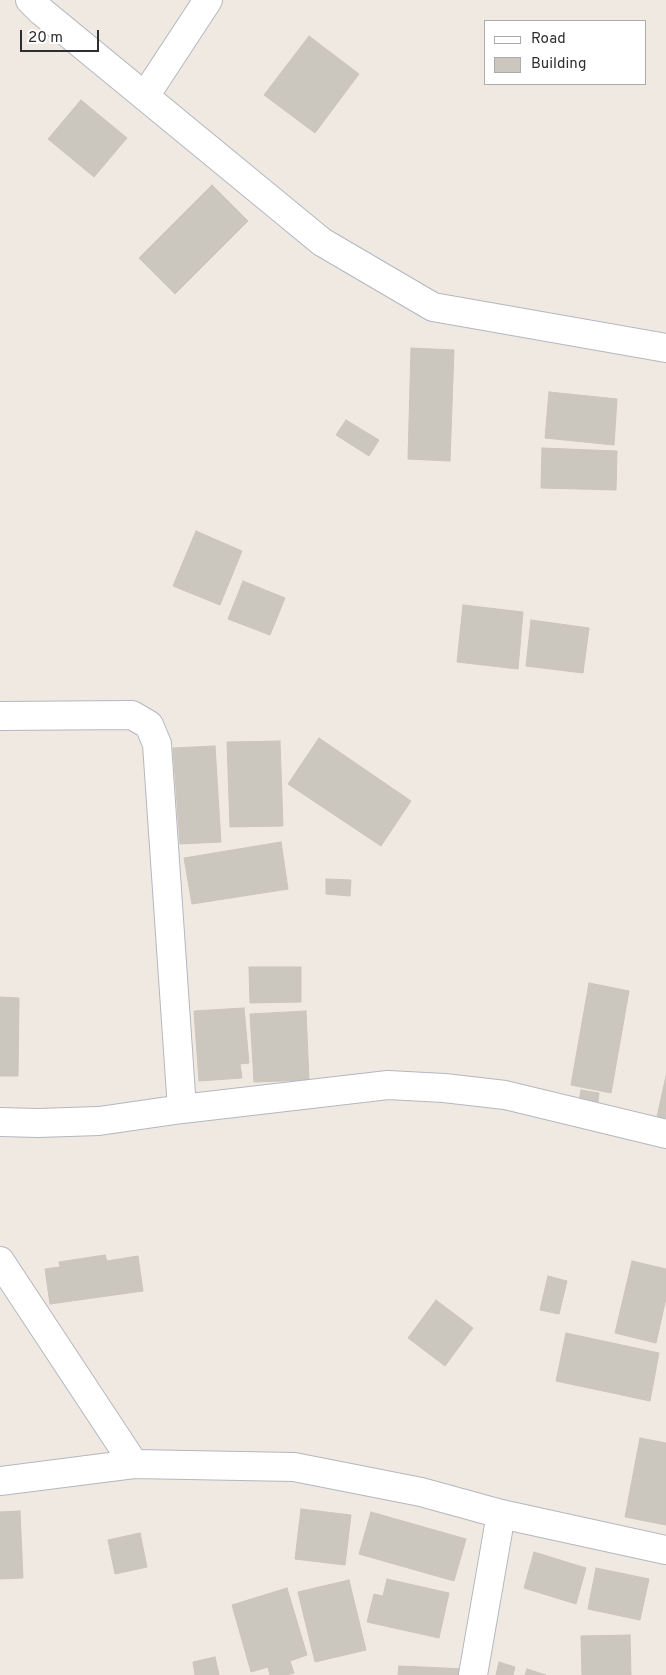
<!DOCTYPE html>
<style>
body{margin:0}
#map{position:relative;width:666px;height:1675px;overflow:hidden;background:#efe9e1;font-family:Overpass,sans-serif}
canvas{display:block}
.legend{position:absolute;left:484px;top:20px;width:162px;height:65px;box-sizing:border-box;background:#fff;border:1px solid #ababab;margin:0;padding:6px 9px;list-style:none;font-size:15px;color:#2e2e2e}
.legend li{display:flex;align-items:center;gap:10px;height:25px}
.legend b{width:25px;border:1px solid #ababab}
.scale{position:absolute;left:20px;top:30px;width:79px;height:22px;box-sizing:border-box;border:2px solid #2e2e2e;border-top:0;padding-left:6px;font-size:15px;line-height:18px;white-space:nowrap;color:#2e2e2e;-webkit-text-stroke:4px #fff;paint-order:stroke}
</style>
<div id="map">
<canvas width="666" height="1675"></canvas>
<ul class="legend">
<li><b style="height:6px;background:#fff"></b>Road</li>
<li><b style="height:14px;background:#cbc7bf"></b>Building</li>
</ul>
<div class="scale">20 m</div>
</div>
<script>
const ctx = document.querySelector('canvas').getContext('2d');
ctx.lineJoin = 'round';
function fillPath(path, color) { ctx.fillStyle = color; ctx.fill(path, 'evenodd'); }
const poly = rows => new Path2D(rows.map(r => 'M' + r).join(''));
function trace(path, color, width, dash) { ctx.strokeStyle = color; ctx.lineWidth = width; ctx.lineCap = dash ? 'butt' : 'round'; ctx.setLineDash(dash || []); ctx.stroke(path); }
const building = poly([
 [309,36,359,74,315,133,264,95,309,36],
 [81,100,127,138,94,177,48,139,81,100],
 [212,185,248,221,175,294,139,258,212,185],
 [411,348,454,350,450,461,408,459,411,348],
 [549,392,617,399,614,445,545,438,549,392],
 [346,420,379,440,369,456,336,435,346,420],
 [542,448,617,451,616,490,541,488,542,448],
 [196,531,242,551,220,605,173,586,196,531],
 [243,581,285,598,270,635,228,619,243,581],
 [463,605,523,612,518,669,457,662,463,605],
 [531,620,589,628,583,673,526,666,531,620],
 [319,738,411,801,381,846,288,784,319,738],
 [280,741,283,826,230,827,227,742,280,741],
 [215,746,221,842,180,844,173,748,215,746],
 [281,842,288,889,192,904,184,858,281,842],
 [326,879,351,880,350,896,326,894,326,879],
 [249,967,301,967,301,1002,250,1003,249,967],
 [589,983,629,991,611,1093,571,1085,589,983],
 [0,997,19,998,18,1076,0,1076,0,997],
 [244,1008,249,1063,240,1064,242,1078,199,1081,194,1011,244,1008],
 [306,1011,309,1080,254,1082,250,1014,306,1011],
 [666,1076,666,1119,657,1117,666,1076],
 [581,1090,599,1093,597,1110,578,1107,581,1090],
 [105,1255,107,1261,138,1256,143,1291,50,1304,45,1269,60,1267,59,1262,105,1255],
 [632,1261,666,1269,666,1298,656,1343,615,1333,632,1261],
 [548,1276,567,1281,559,1314,540,1310,548,1276],
 [436,1300,473,1328,445,1366,408,1338,436,1300],
 [566,1333,659,1353,650,1401,556,1381,566,1333],
 [640,1438,666,1443,666,1525,625,1517,640,1438],
 [301,1509,351,1515,345,1565,295,1559,301,1509],
 [20,1511,23,1578,0,1579,0,1512,20,1511],
 [371,1512,466,1539,454,1581,359,1554,371,1512],
 [140,1533,147,1567,115,1574,108,1540,140,1533],
 [534,1552,586,1568,576,1604,524,1588,534,1552],
 [596,1568,649,1579,640,1620,588,1609,596,1568],
 [387,1579,449,1593,439,1638,367,1622,374,1594,383,1596,387,1579],
 [349,1580,366,1650,315,1662,298,1592,349,1580],
 [287,1588,307,1655,290,1661,294,1673,287,1675,270,1675,268,1667,251,1672,232,1605,287,1588],
 [630,1635,631,1675,582,1675,581,1636,630,1635],
 [215,1657,219,1675,195,1675,193,1662,215,1657],
 [499,1662,515,1667,513,1675,496,1675,499,1662],
 [399,1666,465,1669,464,1675,398,1675,399,1666],
 [527,1669,546,1675,525,1675,527,1669]
]);
const minor = poly([
 [30,0,41,11,322,242,433,307,666,348],
 [145,96,208,0],
 [0,716,132,715,149,725,157,744,182,1109],
 [0,1122,38,1123,99,1121,182,1109,388,1085,444,1088,505,1095,666,1134],
 [0,1261,134,1464],
 [0,1481,134,1464,294,1467,421,1492,501,1514,666,1550],
 [473,1675,501,1514]
]);
fillPath(building, '#cbc7bf');
trace(building, '#cbc5ba', 1);
trace(minor, '#b4b7c1', 30);
trace(minor, '#fff', 28);
</script>
